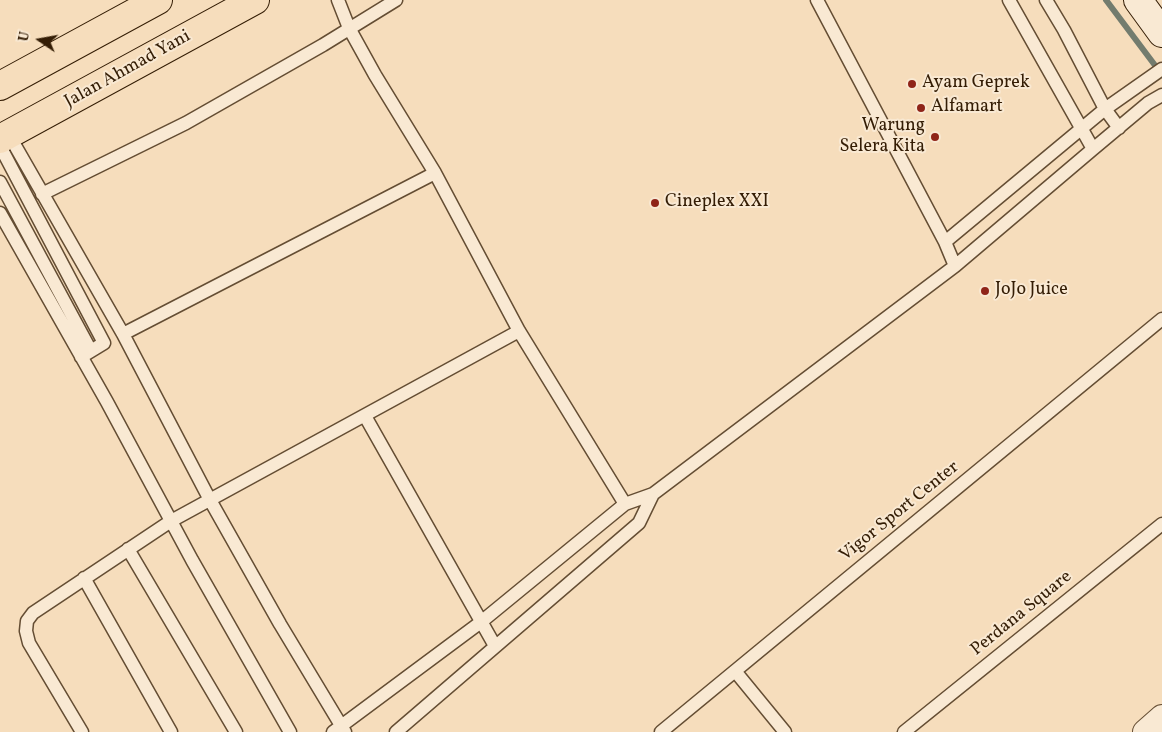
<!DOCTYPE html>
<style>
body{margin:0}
#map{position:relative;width:1162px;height:732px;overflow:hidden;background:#f6ddbc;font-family:Vollkorn,serif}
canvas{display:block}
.north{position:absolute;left:15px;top:15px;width:50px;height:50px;-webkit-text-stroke:4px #f9e9d3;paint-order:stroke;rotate:282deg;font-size:14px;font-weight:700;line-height:20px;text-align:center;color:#341d05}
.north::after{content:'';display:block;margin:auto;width:18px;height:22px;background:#341d05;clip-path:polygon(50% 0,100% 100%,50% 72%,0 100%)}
</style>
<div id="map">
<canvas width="1162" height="732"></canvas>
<div class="north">U</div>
</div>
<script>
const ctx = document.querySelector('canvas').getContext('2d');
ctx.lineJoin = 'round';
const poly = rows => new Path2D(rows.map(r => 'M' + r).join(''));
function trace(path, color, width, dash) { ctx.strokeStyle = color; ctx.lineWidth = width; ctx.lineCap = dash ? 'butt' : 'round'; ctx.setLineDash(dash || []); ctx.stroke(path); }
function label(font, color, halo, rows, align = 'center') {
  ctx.font = font + ' Vollkorn,serif'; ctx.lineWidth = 4; ctx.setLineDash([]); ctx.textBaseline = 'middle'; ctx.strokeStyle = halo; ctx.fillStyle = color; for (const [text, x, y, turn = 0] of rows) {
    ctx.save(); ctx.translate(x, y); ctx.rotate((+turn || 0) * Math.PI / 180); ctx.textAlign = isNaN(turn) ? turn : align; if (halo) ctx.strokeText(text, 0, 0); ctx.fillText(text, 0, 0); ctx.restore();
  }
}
const stream = poly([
 [1106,0,1160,72]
]);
const lane = poly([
 [338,0,349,28,375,75,435,173,519,331,625,504],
 [817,0,945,242,955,266],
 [1009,0,1093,149],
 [1046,0,1064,30,1105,109,1162,69],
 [9,135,123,334,210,500,280,624,345,732],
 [0,146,104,343,81,357],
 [0,182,91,351],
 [42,194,186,123,323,45,396,0],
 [0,213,107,402,192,560,290,732],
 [945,242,1105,109,1119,128],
 [123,334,435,173],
 [365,416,495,646],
 [128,549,236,732],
 [84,578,171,732],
 [735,671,785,732],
 [82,732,29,643,26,631,27,621,33,613,171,521,519,331],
 [333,732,481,622,625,504,653,494,955,266,1093,149,1148,103,1162,95],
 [396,732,639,523,653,494],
 [661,732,1162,319],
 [904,732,1162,524]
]);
const street = poly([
 [1145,732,1162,717]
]);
const secondary = poly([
 [1138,0,1162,33]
]);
const highway = poly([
 [0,86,158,0],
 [0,139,255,0]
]);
const markers = [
 [912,84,5,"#8f2418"],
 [921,108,5,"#8f2418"],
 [935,137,5,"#8f2418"],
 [655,203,5,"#8f2418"],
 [985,291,5,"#8f2418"]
];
const streetNames = [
 ["Jalan Ahmad Yani",128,70,-29],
 ["Vigor Sport Center",900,512,-39],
 ["Perdana Square",1022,614,-39]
];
const poiNames = [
 ["Ayam Geprek",922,84],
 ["Alfamart",931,108],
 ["Warung",925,127,"right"],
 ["Selera Kita",925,148,"right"],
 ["Cineplex XXI",665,203],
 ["JoJo Juice",995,291]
];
trace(stream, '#737c6e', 6);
trace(lane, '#644d33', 15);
trace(street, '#644d33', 26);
trace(secondary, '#341d05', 30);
trace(highway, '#341d05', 30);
trace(lane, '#f9e9d3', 12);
trace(street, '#f9e9d3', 24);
trace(secondary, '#f9e9d3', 28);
trace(highway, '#f6ddbc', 28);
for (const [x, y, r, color] of markers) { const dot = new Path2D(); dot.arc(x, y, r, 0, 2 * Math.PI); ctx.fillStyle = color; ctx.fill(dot); trace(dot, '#f9e9d3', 2); }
label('18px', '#341d05', '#f9e9d3', streetNames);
label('18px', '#341d05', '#f9e9d3', poiNames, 'left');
</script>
